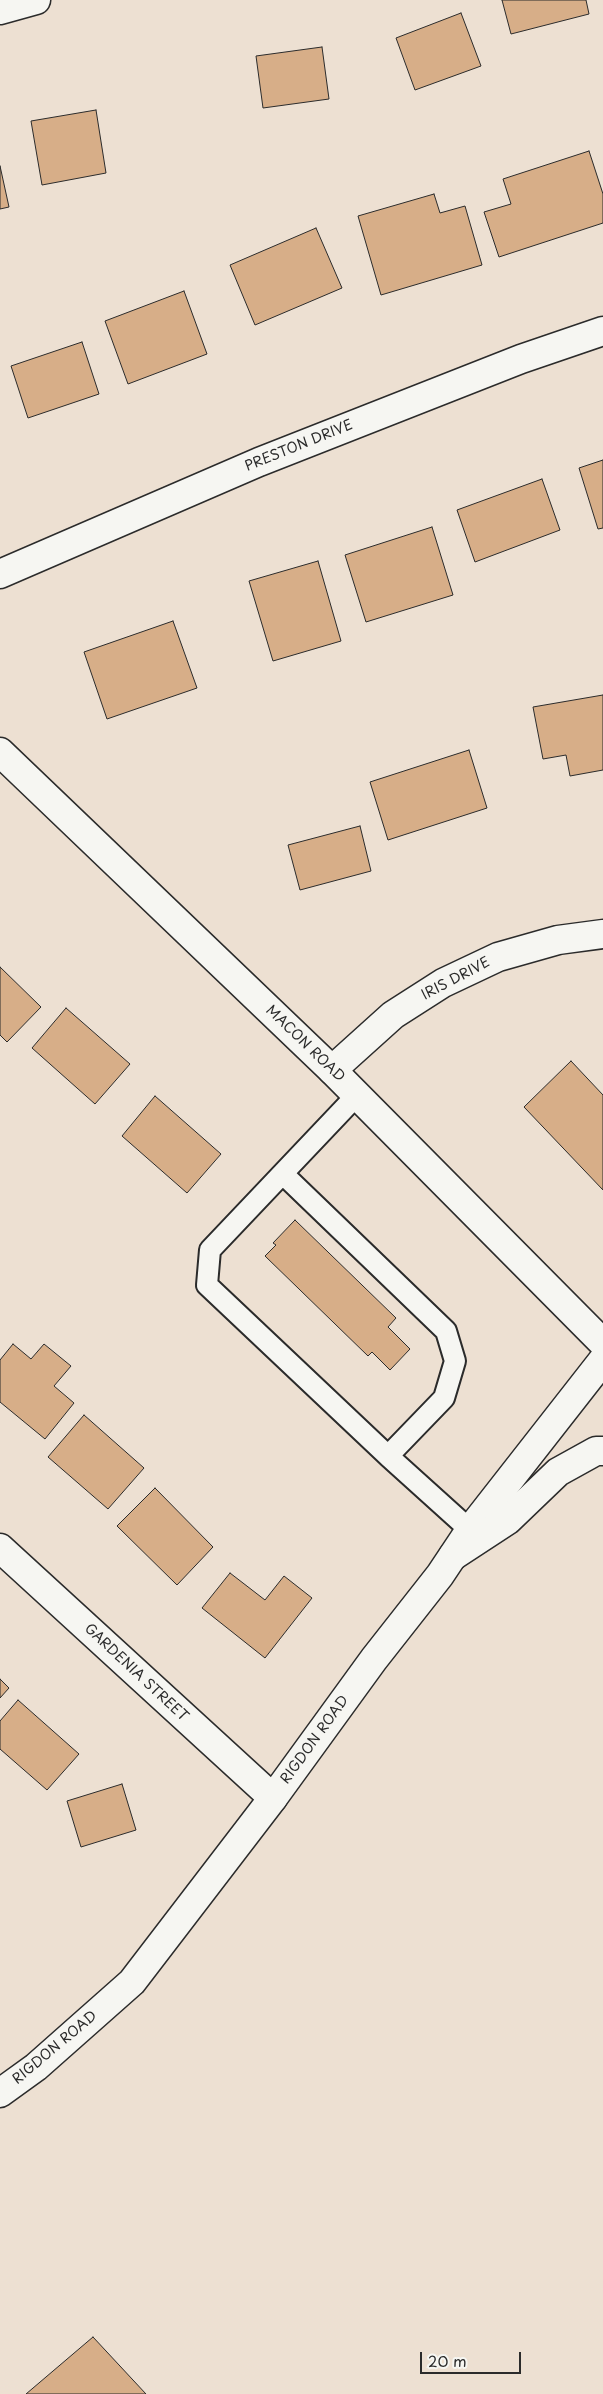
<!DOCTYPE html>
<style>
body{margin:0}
#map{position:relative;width:603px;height:2394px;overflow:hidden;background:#ede0d2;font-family:"Playpen Sans",sans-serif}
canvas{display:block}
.scale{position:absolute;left:420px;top:2352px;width:101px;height:22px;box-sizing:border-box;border:2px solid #2b2b2b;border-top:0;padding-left:6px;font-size:15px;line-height:18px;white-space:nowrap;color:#2b2b2b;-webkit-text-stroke:4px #f6f6f2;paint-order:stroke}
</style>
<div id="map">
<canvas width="603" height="2394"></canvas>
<div class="scale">20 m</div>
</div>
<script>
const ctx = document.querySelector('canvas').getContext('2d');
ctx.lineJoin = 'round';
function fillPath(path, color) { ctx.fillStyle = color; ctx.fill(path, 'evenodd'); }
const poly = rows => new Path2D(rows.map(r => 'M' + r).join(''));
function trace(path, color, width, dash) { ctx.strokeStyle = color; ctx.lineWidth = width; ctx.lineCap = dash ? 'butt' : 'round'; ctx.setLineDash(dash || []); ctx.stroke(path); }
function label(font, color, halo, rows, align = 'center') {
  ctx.font = font + ' "Playpen Sans",sans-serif'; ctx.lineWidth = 4.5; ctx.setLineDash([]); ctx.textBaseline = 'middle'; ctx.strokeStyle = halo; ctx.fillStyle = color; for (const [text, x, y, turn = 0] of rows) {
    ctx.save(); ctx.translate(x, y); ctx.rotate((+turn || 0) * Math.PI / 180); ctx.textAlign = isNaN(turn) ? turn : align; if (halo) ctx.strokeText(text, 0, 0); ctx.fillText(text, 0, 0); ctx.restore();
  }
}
const building = poly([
 [502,0,586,0,589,14,511,34,502,0],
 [461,13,481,66,415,90,396,38,461,13],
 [322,47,329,99,263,108,256,56,322,47],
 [96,110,106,173,42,185,31,121,96,110],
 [589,151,603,194,603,223,499,257,484,212,511,204,503,179,589,151],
 [0,166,9,207,0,209,0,166],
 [434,194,440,213,465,206,482,265,381,295,358,216,434,194],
 [316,228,342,288,255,325,230,265,316,228],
 [184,291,207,354,128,384,105,321,184,291],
 [82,342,99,394,28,418,11,366,82,342],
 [603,460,603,528,598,529,579,468,603,460],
 [542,479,560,530,475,562,457,510,542,479],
 [432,527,453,595,366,622,345,555,432,527],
 [318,561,341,641,273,661,249,581,318,561],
 [173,621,197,688,107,719,84,652,173,621],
 [603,695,603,770,570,776,566,755,543,759,533,707,603,695],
 [469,750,487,808,388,840,370,782,469,750],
 [360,826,371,871,300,890,288,845,360,826],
 [0,967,41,1007,7,1042,0,1035,0,967],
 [66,1008,130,1064,95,1104,32,1048,66,1008],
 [571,1061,603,1095,603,1190,524,1107,571,1061],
 [155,1096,221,1154,187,1193,122,1136,155,1096],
 [295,1220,396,1318,388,1327,410,1349,390,1370,372,1352,368,1356,265,1256,276,1245,273,1243,295,1220],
 [13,1344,31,1359,44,1344,71,1366,54,1386,74,1403,45,1439,0,1402,0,1360,13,1344],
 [84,1415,144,1468,108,1509,48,1457,84,1415],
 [155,1488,213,1547,177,1585,117,1526,155,1488],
 [230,1573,265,1600,284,1576,312,1598,265,1658,202,1608,230,1573],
 [0,1679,9,1688,0,1698,0,1679],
 [18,1700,79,1754,47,1790,0,1749,0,1721,18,1700],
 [122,1784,136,1830,81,1847,67,1801,122,1784],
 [93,2337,146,2394,26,2394,93,2337]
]);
const lane = poly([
 [357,1095,210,1250,207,1285,388,1456,470,1530],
 [283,1174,446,1331,455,1361,444,1398,388,1456]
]);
const street = poly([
 [0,10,36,0],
 [0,574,259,462,521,359,603,331],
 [332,1070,393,1015,443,983,498,957,558,940,603,934],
 [0,1548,273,1798]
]);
const secondary = poly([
 [0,2093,36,2067,132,1982,273,1798,374,1659,440,1575,470,1530,603,1360]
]);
const primary = poly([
 [0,752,332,1070,603,1343],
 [453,1556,508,1520,558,1472,596,1451,603,1451]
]);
const streetNames = [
 ["PRESTON DRIVE",299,446,-22],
 ["IRIS DRIVE",456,979,-28],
 ["MACON ROAD",305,1044,44],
 ["GARDENIA STREET",136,1673,43],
 ["RIGDON ROAD",315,1740,-54],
 ["RIGDON ROAD",55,2048,-40]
];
fillPath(building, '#d7ae88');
trace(building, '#2b2b2b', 1);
trace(lane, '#2b2b2b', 24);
trace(street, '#2b2b2b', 31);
trace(secondary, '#2b2b2b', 31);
trace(primary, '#2b2b2b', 31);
trace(lane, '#f6f6f2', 20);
trace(street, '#f6f6f2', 28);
trace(secondary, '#f6f6f2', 28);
trace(primary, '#f6f6f2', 28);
label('14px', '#2b2b2b', '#f6f6f2', streetNames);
</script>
